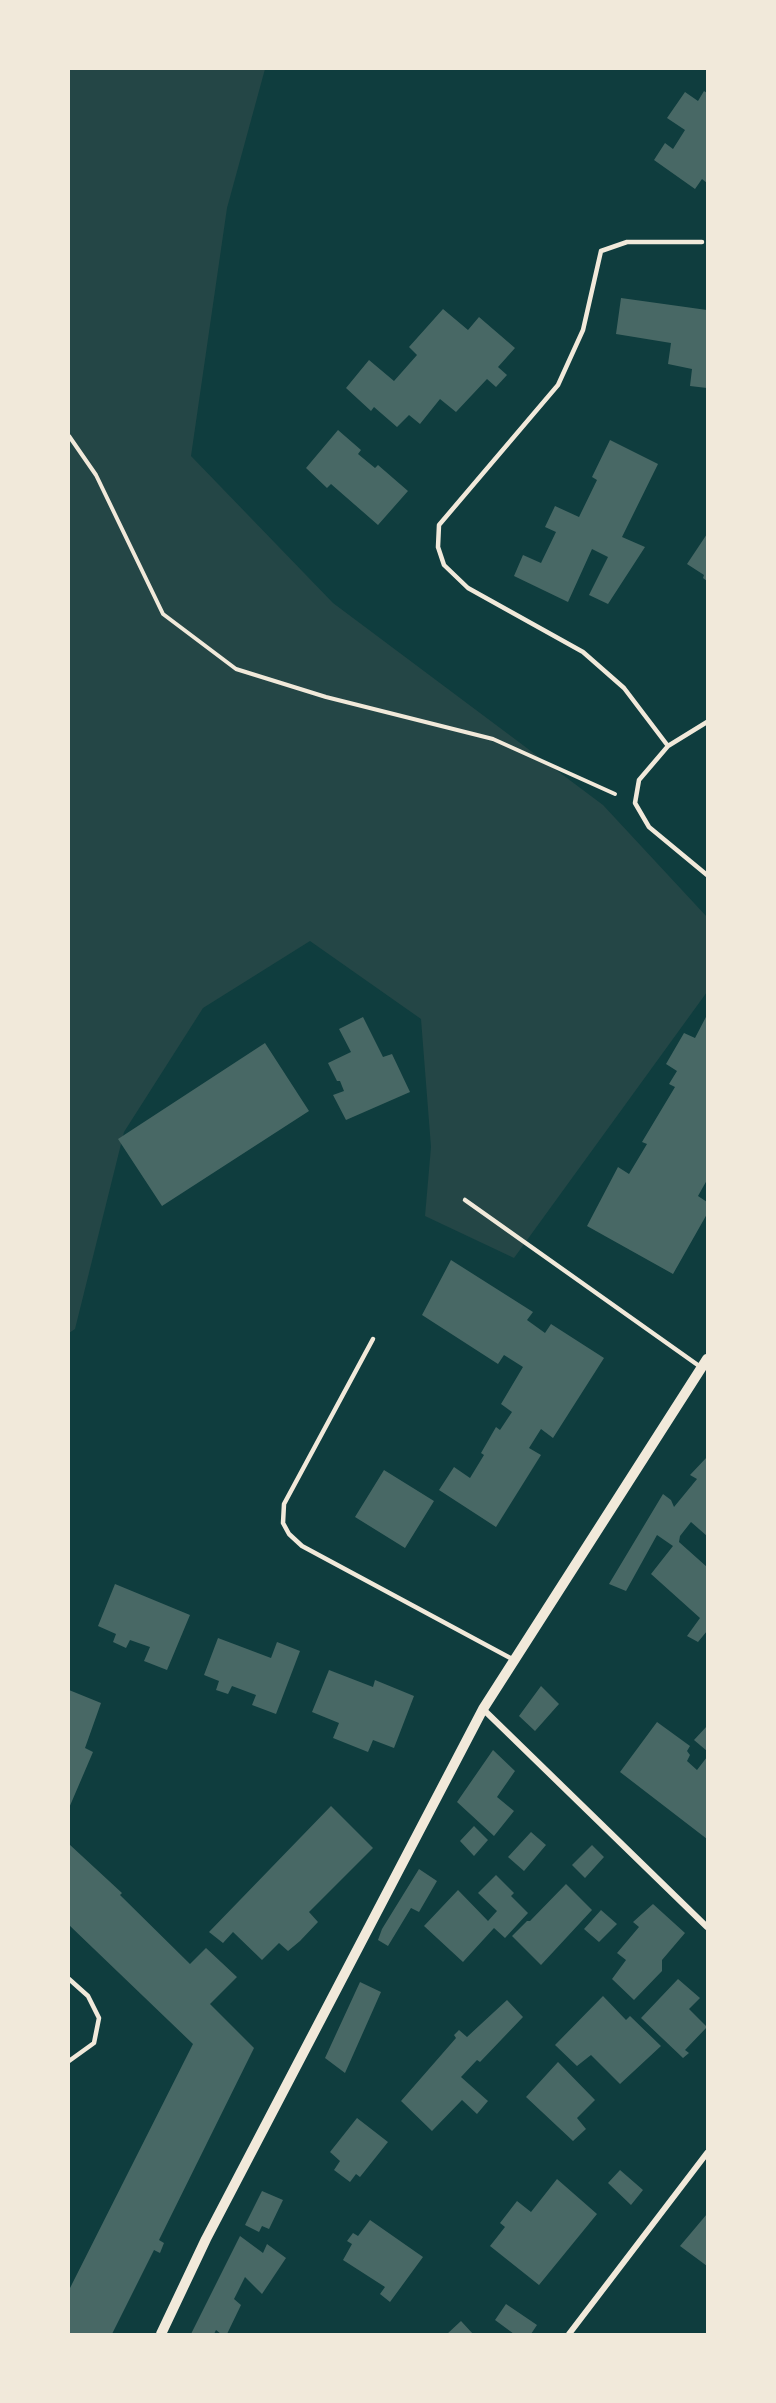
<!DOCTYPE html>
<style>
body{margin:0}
#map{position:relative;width:776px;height:2403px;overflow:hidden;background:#0f3d3e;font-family:"Fira Sans",sans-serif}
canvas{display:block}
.frame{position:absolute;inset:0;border:70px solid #f1e9da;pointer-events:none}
</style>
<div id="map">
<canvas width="776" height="2403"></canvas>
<div class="frame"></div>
</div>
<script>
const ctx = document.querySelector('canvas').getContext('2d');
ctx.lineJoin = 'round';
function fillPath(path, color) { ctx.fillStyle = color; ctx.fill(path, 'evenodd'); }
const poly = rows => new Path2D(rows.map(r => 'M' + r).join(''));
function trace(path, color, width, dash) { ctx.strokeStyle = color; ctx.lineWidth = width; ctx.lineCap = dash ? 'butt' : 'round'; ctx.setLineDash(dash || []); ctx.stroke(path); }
const green = poly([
 [69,69,265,69,227,208,191,456,333,603,603,805,707,917,707,992,514,1258,425,1216,431,1147,421,1019,310,941,203,1008,124,1132,75,1329,69,1333]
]);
const building = poly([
 [704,91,707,93,707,183,702,179,695,189,654,160,665,143,673,149,685,130,667,118,685,92,698,101],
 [621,298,707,310,707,388,690,386,692,369,668,364,671,343,616,334],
 [443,309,468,330,479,317,515,348,498,367,507,375,496,387,487,379,456,412,440,399,420,424,409,415,397,427,374,407,371,411,346,388,369,360,394,381,417,355,409,347],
 [338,430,361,450,358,454,375,468,378,465,408,491,378,525,331,484,327,488,306,468],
 [610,440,658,464,622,537,645,547,608,604,589,595,608,557,592,549,568,602,514,576,523,555,541,563,556,532,545,527,555,506,579,517,597,480,592,477],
 [707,534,707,581,703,578,704,575,687,564],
 [707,1015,707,1180,698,1196,707,1202,707,1214,673,1274,587,1226,618,1167,629,1174,647,1144,642,1142,675,1087,669,1084,677,1071,666,1064,684,1033,695,1038],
 [363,1017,383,1057,392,1054,410,1092,346,1120,333,1095,344,1091,340,1081,337,1081,328,1063,351,1052,339,1029],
 [265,1043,309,1111,162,1206,118,1139],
 [451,1260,533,1312,527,1320,545,1333,551,1324,604,1358,553,1438,541,1429,529,1448,541,1455,496,1527,439,1490,454,1467,470,1478,484,1455,481,1453,496,1427,500,1430,512,1412,501,1404,523,1367,504,1355,498,1364,422,1315],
 [707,1457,707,1536,691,1522,680,1536,679,1542,707,1567,707,1631,698,1642,687,1636,700,1618,651,1574,673,1546,657,1535,626,1591,609,1584,663,1494,671,1500,674,1507,697,1479,690,1475],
 [384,1470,434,1501,405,1548,355,1517],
 [115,1584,190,1615,167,1670,144,1661,150,1647,130,1640,126,1648,113,1642,116,1634,98,1626],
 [218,1638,271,1658,277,1642,300,1651,276,1714,252,1705,256,1695,232,1686,228,1694,216,1690,219,1681,204,1675],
 [329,1670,373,1687,375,1680,414,1696,394,1748,373,1740,368,1752,333,1738,339,1723,312,1712],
 [541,1686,559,1704,535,1731,519,1716],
 [69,1690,101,1703,85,1748,93,1752,69,1808],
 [657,1722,690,1746,687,1751,690,1755,687,1761,697,1770,707,1757,707,1839,620,1772],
 [707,1726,707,1751,694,1740],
 [493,1750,515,1771,497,1797,514,1811,494,1836,457,1802],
 [331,1806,373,1848,309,1912,318,1922,300,1941,288,1951,279,1943,262,1960,233,1932,223,1943,209,1932],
 [474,1826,488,1840,474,1856,460,1841],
 [531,1832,546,1845,524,1871,508,1857],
 [69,1844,122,1893,120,1895,190,1964,206,1948,237,1977,210,2004,254,2048,159,2240,164,2243,160,2253,154,2250,112,2334,69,2334,69,2290,193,2044,69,1925],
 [592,1845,604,1857,585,1878,572,1865],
 [419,1869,437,1881,419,1912,411,1908,388,1946,378,1940,382,1929],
 [496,1875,514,1893,511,1896,528,1913,505,1938,494,1928,463,1962,424,1926,458,1890,488,1921,497,1911,478,1893],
 [566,1884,592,1910,541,1965,512,1936,527,1921,530,1921],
 [653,1904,685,1933,662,1960,662,1971,634,2000,612,1979,626,1960,617,1953,639,1927,633,1922],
 [601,1910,617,1924,599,1942,584,1929],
 [678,1979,700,1998,689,2009,707,2027,685,2050,689,2053,683,2058,641,2018],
 [360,1982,381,1992,345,2073,325,2058],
 [603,1996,626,2020,630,2016,661,2046,620,2084,591,2055,577,2066,555,2045],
 [507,2000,523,2017,480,2062,477,2060,461,2077,488,2101,477,2114,462,2100,432,2131,401,2101,456,2038,454,2035,459,2030,467,2037],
 [558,2062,595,2100,577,2118,586,2129,573,2141,526,2097],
 [357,2118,388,2142,360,2177,356,2174,350,2182,334,2170,340,2161,330,2152],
 [620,2170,643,2190,631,2205,608,2183],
 [557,2179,597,2214,539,2285,490,2246,505,2227,500,2223,517,2201,531,2212],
 [262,2191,283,2200,269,2229,262,2226,259,2232,245,2225],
 [707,2214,707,2266,680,2246],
 [370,2220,423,2257,390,2302,380,2294,385,2287,343,2260,352,2244,347,2241,353,2233,358,2236],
 [240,2236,263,2253,267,2244,286,2258,262,2294,245,2277,234,2299,241,2305,227,2334,221,2334,216,2330,214,2334,191,2334],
 [506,2304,537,2325,531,2334,514,2334,495,2320],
 [461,2321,473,2334,447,2334]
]);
const path = poly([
 [69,436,96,475,163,614,236,669,326,697,493,739,615,794]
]);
const service = poly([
 [707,722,668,746,639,780,635,803,649,827,707,875],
 [668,746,624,688,583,652,468,588,444,565,438,547,439,525,558,385,583,330,601,251,627,242,702,242],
 [465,1200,702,1368],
 [373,1339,284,1504,283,1523,289,1534,302,1546,514,1660],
 [69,1979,88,1996,99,2018,94,2043,69,2061]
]);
const minor = poly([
 [483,1709,707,1927],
 [569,2334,707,2153]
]);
const tertiary = poly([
 [161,2334,206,2239,483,1709,707,1359]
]);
fillPath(green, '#244646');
fillPath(building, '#486865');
trace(path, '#f1e9da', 4);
trace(service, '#f1e9da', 4.5);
trace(minor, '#f1e9da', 6);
trace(tertiary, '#f1e9da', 10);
</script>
